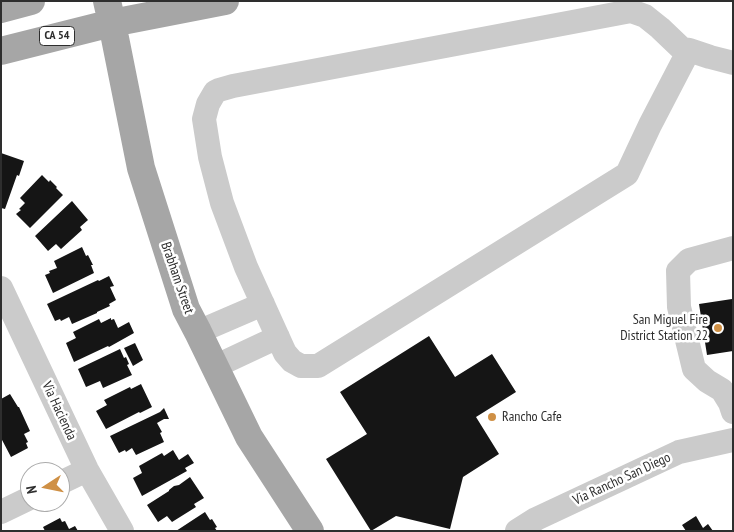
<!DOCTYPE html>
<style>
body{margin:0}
#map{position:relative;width:734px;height:532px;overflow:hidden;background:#fff;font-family:"PT Sans Narrow",sans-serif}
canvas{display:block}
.frame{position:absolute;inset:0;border:2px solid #2e2e2e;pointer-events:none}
.north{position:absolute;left:20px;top:462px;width:50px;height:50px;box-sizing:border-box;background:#fff;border:1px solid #ababab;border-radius:50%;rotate:259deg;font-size:14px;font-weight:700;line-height:20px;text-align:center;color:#2e2e2e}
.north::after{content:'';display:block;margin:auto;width:18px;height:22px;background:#cf9045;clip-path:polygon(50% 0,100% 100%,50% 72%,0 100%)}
</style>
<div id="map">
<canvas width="734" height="532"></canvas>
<div class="frame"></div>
<div class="north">N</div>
</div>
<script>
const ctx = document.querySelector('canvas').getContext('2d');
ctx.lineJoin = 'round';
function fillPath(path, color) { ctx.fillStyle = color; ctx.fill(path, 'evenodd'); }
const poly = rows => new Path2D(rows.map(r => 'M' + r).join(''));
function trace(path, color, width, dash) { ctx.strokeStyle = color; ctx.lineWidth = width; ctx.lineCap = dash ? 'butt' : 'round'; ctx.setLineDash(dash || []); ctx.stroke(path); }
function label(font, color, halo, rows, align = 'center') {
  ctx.font = font + ' "PT Sans Narrow",sans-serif'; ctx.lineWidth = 5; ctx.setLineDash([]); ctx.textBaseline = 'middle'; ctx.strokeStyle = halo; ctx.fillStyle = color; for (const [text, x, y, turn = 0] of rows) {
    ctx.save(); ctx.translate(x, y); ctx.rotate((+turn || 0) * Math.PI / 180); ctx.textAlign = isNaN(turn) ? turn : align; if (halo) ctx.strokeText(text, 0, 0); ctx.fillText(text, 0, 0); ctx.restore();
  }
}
const building = poly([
 [1,153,24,161,19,176,17,175,5,209,1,208],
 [42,175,49,182,50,180,57,187,56,188,63,195,30,228,16,214,21,210,19,209,25,203,20,198],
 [72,201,88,220,80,227,82,230,61,249,56,244,48,251,35,236],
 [82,247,86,256,88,255,93,265,91,265,94,273,53,293,45,275,50,273,49,271,57,268,54,261],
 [109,276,114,286,110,287,116,300,109,304,110,306,97,312,97,313,72,324,69,317,61,321,60,319,55,321,47,304,98,280,99,281],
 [732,299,733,351,707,355,699,304],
 [111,318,111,320,114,319,118,328,129,322,134,333,109,347,108,346,74,362,66,343,76,338,73,332,99,319,101,323],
 [429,336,455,377,492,354,516,392,476,417,499,454,463,477,450,529,396,516,371,531,326,459,367,434,340,392],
 [135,343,143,360,133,366,124,348],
 [120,349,124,358,126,357,129,364,127,365,132,375,103,388,100,381,86,387,78,369],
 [141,384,152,407,140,413,139,412,106,429,96,411,107,405,104,400,130,387,131,389],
 [10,394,18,407,19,407,30,431,24,434,28,442,26,443,28,448,11,457,1,438,1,399],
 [164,408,169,419,164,419,157,423,162,432,160,433,164,442,136,455,132,448,126,452,125,450,119,453,110,436,160,412],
 [173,450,179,460,188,454,194,463,185,468,187,471,142,496,133,478,142,473,139,466,162,453,164,456],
 [190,477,204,498,194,504,196,507,172,522,167,516,158,522,147,505,169,491,169,490,174,486,179,485],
 [205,512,210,520,212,519,217,527,215,528,217,531,176,531],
 [696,516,703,528,708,524,713,531,686,531,682,525],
 [60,518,62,522,65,521,69,529,75,526,78,531,45,531,43,527]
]);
const minor = poly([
 [689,50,650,125,627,174,318,366,301,366,292,361,285,353,246,267,222,203,210,157,204,119,208,104,215,92,219,90,233,86,631,11,645,16,660,28,682,49,689,50,710,57,733,63],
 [733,248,689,260,678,271,679,307,694,369,707,381,722,390,730,403,733,412],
 [1,288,87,470,122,531],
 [198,332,263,304],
 [214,367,278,337],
 [60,483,87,470],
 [1,512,30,498],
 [517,531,536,519,679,452,733,440]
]);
const major = poly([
 [107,1,112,23,141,168,186,309,198,332,249,437,310,531],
 [1,9,31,1],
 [1,51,112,23,225,1]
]);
const markers = [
 [718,328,5,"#cf9045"],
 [492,417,5,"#cf9045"]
];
const shields = [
 [57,36,35]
];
const shieldNames = [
 ["CA 54",57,36]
];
const streetNames = [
 ["Brabham Street",177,278,71],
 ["Via Hacienda",59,411,65],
 ["Via Rancho San Diego",622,479,-25]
];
const poiNames = [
 ["San Miguel Fire",708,320],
 ["District Station 22",708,336],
 ["Rancho Cafe",502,417,"left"]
];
fillPath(building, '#151515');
trace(minor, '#cbcbcb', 24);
trace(major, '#a6a6a6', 28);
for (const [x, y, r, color] of markers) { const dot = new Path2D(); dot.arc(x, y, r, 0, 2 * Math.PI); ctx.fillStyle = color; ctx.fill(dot); trace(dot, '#fff', 2); }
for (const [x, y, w] of shields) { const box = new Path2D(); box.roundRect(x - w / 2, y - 9.5, w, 19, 4); ctx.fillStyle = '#fff'; ctx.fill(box); trace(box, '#2e2e2e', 1); }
label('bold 12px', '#2e2e2e', null, shieldNames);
label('14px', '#2e2e2e', '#fff', streetNames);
label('14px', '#2e2e2e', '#fff', poiNames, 'right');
</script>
